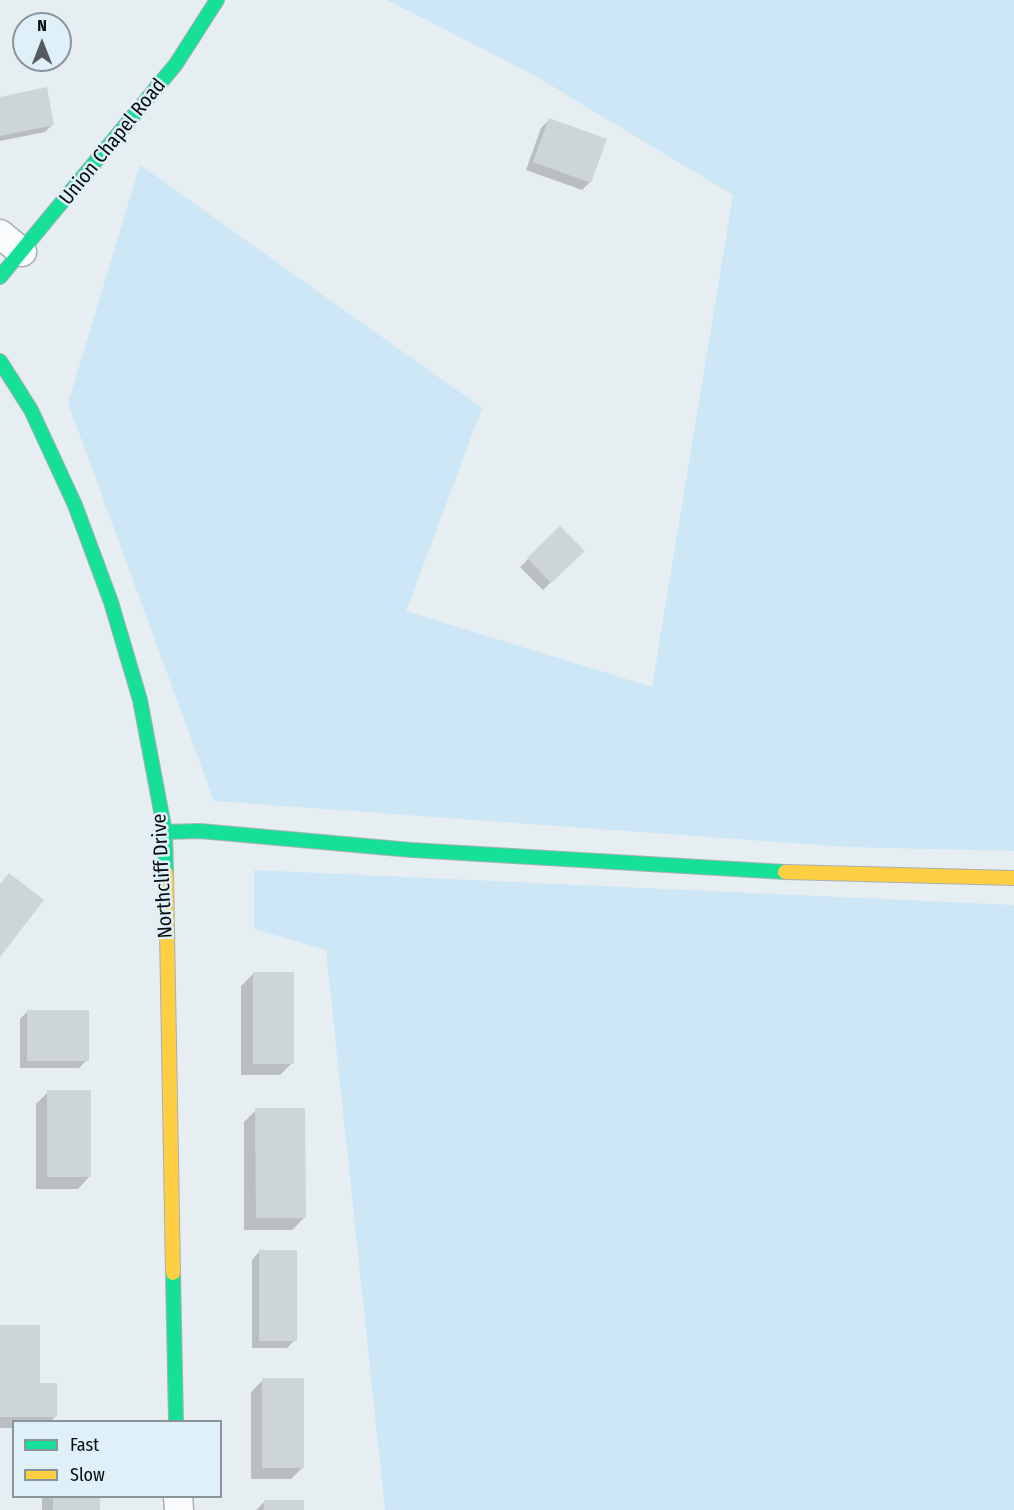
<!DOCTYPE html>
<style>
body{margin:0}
#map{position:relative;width:1014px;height:1510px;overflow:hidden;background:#e6eef2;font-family:"Fira Sans Condensed",sans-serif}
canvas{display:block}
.legend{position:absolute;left:12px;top:1420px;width:210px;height:78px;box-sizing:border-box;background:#e0f0f8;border:2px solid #89959b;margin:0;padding:8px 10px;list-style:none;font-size:18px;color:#070c0f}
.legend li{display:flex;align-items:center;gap:12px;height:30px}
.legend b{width:30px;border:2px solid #89959b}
.north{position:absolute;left:12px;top:12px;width:60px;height:60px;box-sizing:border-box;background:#e0f0f8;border:2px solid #89959b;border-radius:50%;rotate:0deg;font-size:16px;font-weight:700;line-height:24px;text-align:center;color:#070c0f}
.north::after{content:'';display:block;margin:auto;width:21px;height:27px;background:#555b5e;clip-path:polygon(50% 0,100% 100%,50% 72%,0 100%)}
</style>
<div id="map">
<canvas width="1014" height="1510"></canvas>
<ul class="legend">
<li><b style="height:8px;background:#16e098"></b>Fast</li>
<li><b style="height:8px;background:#ffcf43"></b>Slow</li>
</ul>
<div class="north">N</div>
</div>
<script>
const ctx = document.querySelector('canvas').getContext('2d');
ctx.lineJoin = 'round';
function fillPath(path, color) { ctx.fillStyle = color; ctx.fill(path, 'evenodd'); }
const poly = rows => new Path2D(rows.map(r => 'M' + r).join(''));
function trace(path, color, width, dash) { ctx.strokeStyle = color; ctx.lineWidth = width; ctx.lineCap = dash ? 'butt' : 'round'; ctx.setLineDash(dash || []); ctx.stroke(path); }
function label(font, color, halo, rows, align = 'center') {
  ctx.font = font + ' "Fira Sans Condensed",sans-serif'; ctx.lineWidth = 5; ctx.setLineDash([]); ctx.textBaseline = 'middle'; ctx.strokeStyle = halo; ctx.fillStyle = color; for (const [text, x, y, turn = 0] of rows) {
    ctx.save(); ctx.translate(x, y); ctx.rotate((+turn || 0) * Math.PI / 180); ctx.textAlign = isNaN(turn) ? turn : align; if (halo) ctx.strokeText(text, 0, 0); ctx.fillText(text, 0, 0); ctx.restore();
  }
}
const green = poly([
 [387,0,1014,0,1014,851,846,847,214,801,68,403,140,165,482,408,406,611,652,687,733,195,532,74],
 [254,870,1014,905,1014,1510,385,1510,326,950,254,929]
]);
const shadow = poly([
 [0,98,53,124,45,132,0,141],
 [549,120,590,182,582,190,526,170,541,128],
 [560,528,582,551,543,590,520,567],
 [253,974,292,1063,280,1075,241,1075,241,986],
 [28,1011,87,1060,79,1068,20,1068,20,1019],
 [48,1092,89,1177,78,1189,36,1189,36,1104],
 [256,1110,304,1218,292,1230,244,1230,244,1122],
 [259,1252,295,1340,287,1348,252,1348,252,1260],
 [0,1326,56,1416,50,1422,14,1422,14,1428,0,1428],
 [263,1380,303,1467,291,1479,251,1479,251,1392],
 [42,1496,99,1496,99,1510,42,1510],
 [265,1501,303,1510,256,1510]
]);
const building = poly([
 [47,87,54,125,0,136,0,97],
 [549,118,607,139,591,183,533,162],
 [560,526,585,551,551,583,527,558],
 [9,873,44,900,0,957,0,884],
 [253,972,294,972,294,1064,253,1064],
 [27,1010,89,1010,89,1061,27,1061],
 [47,1090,91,1090,91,1177,47,1177],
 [255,1108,305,1108,306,1218,256,1218],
 [259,1250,297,1250,297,1341,259,1341],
 [0,1325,40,1325,40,1383,57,1383,57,1417,0,1417],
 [262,1378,304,1378,304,1468,262,1468],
 [53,1496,100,1496,100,1510,53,1510],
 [264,1500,304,1500,304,1510,264,1510]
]);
const street = poly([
 [0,234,22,252],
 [178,1496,179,1510]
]);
const fast = poly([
 [0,277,176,64,217,0],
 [0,361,31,410,75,505,111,602,140,700,165,832,166,873],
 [165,832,200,831,411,850,785,872],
 [173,1273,176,1422]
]);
const slow = poly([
 [785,872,1014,878],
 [166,873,173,1273]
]);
const streetNames = [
 ["Union Chapel Road",113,142,-51],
 ["Northcliff Drive",163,876,-93]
];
fillPath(green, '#cde7f6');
fillPath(shadow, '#0003');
fillPath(building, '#ced5d8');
trace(street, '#aaafb3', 31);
trace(fast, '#aaafb3', 16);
trace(slow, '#aaafb3', 16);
trace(street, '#fbfcfd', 28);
trace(fast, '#16e098', 14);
trace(slow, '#ffcf43', 14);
label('20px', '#070c0f', '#e0f0f8', streetNames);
</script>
